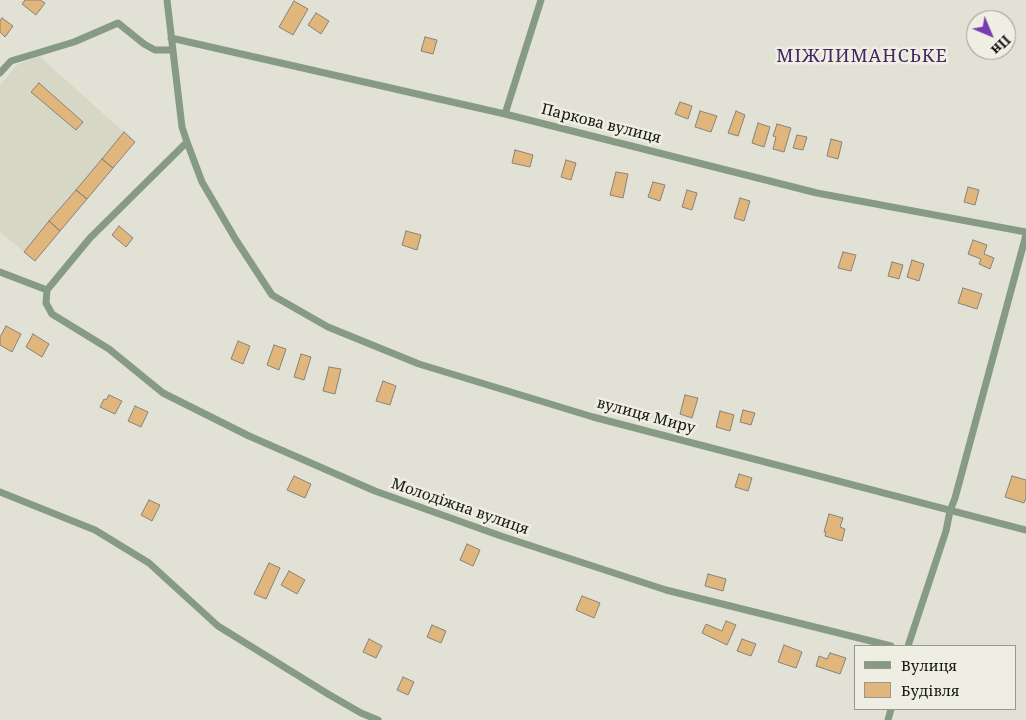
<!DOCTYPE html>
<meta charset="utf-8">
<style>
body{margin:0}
#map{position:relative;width:1026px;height:720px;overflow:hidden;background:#e1e1d6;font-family:"Noto Serif",serif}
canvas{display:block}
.legend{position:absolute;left:854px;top:645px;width:162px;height:65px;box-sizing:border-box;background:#eeeee3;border:1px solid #98988f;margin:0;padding:6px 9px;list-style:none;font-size:15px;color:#161612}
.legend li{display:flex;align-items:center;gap:10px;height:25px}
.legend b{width:25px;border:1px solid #98988f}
.north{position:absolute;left:966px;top:10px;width:50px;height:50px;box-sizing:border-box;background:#eeeee3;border:1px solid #98988f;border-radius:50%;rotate:135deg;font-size:14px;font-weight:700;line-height:20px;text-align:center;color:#161612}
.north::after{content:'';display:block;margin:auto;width:18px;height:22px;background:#763bb1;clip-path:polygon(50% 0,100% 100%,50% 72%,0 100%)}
</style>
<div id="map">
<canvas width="1026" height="720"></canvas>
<ul class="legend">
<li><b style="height:6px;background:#879a83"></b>Вулиця</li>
<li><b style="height:14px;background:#e0b67c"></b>Будівля</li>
</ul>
<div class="north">Пн</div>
</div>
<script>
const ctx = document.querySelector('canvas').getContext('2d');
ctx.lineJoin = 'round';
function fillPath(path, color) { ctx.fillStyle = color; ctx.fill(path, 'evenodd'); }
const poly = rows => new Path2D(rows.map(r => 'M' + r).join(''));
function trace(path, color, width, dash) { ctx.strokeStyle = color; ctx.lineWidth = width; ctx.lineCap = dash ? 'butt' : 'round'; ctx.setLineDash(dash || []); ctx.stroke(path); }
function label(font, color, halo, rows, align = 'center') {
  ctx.font = font + ' "Noto Serif",serif'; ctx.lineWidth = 5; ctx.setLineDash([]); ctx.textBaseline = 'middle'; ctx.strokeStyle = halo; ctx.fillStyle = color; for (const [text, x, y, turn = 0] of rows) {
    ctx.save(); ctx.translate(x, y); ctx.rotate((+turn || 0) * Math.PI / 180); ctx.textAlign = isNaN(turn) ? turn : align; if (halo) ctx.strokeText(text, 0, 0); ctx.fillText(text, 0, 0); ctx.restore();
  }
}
const built = poly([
 [39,56,135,142,35,261,0,232,0,85,18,64]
]);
const building = poly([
 [25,0,40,0,45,3,36,15,22,4,25,0],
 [294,1,308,9,293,35,279,27,294,1],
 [316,13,329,21,321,34,308,25,316,13],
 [2,18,13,26,5,37,0,32,0,21,2,18],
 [425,37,437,40,433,54,421,51,425,37],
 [39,83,83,122,76,130,31,92,39,83],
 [680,102,692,106,688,119,675,114,680,102],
 [700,111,717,116,711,132,695,127,700,111],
 [736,111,745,115,738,136,728,133,736,111],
 [758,123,770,127,764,147,752,143,758,123],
 [777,124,791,128,784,152,773,149,776,137,773,136,777,124],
 [124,132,135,142,113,168,102,159,124,132],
 [797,135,807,137,803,150,793,148,797,135],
 [831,139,842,142,838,159,827,156,831,139],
 [515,150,533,155,530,167,512,163,515,150],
 [102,159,113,168,87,199,76,190,102,159],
 [566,160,576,163,571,180,561,177,566,160],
 [616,172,628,174,623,198,610,195,616,172],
 [653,182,665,185,660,201,648,197,653,182],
 [968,187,979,190,975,205,964,202,968,187],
 [76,190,87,199,60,231,49,221,76,190],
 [687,190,697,193,692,210,682,207,687,190],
 [740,198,750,201,744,221,734,218,740,198],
 [49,221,60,231,35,261,24,252,49,221],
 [119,226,133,238,126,247,112,235,119,226],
 [406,231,421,235,417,250,402,245,406,231],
 [973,240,987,245,984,254,994,258,990,269,979,264,981,259,968,254,973,240],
 [843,252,856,255,851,271,838,268,843,252],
 [912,260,924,264,919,281,907,277,912,260],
 [892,262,903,265,899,279,888,276,892,262],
 [963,288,982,294,977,309,958,303,963,288],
 [6,326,21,334,12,352,0,345,0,337,6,326],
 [33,334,49,344,42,357,26,347,33,334],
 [238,341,250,346,243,364,231,359,238,341],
 [274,345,286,349,279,370,267,365,274,345],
 [301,354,311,357,304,380,294,377,301,354],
 [329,367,341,369,335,394,323,391,329,367],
 [383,381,396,386,390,405,376,401,383,381],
 [109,395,122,401,115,414,100,407,104,399,106,400,109,395],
 [685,395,698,398,692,418,680,414,685,395],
 [135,406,148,412,141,427,128,421,135,406],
 [743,410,755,413,751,425,740,422,743,410],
 [720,411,734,415,730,431,716,427,720,411],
 [739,474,752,478,748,491,735,487,739,474],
 [294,476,311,484,305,498,287,490,294,476],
 [1012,476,1026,480,1026,498,1024,503,1005,497,1012,476],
 [149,500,160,505,152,521,141,515,149,500],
 [829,514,843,518,840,527,845,529,842,541,825,536,826,532,824,532,829,514],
 [467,544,480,550,473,566,460,560,467,544],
 [269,563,280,568,266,599,254,594,269,563],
 [289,571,305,580,297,594,281,585,289,571],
 [708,574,726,579,723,591,705,586,708,574],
 [582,596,600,603,594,618,576,610,582,596],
 [726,621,736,625,727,645,702,633,706,624,722,631,726,621],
 [432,625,446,631,441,643,427,637,432,625],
 [369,639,382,646,376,658,363,652,369,639],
 [742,639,756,644,751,656,737,651,742,639],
 [784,645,802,652,796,668,778,662,784,645],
 [830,653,846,658,840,674,816,666,819,656,827,659,830,653],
 [403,677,414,682,408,695,397,690,403,677]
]);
const minor = poly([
 [167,0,182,127,187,142,202,182,236,240,272,295,328,327,419,364,593,417,1026,530],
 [171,38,505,114,817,193,1026,232],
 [0,73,11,61,74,42,118,23,144,44,155,50,172,50],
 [505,114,541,0],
 [187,142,90,238,47,290,46,303,52,314,109,349,163,393,249,436,375,491,501,536,666,590,891,646],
 [0,272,47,290],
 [0,492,95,530,149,563,218,626,328,694,361,713,378,720],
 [908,646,946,531,950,511,955,498,1026,235],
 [888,720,891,709]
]);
const streetNames = [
 ["Паркова вулиця",601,124,14],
 ["вулиця Миру",646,416,15],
 ["Молодіжна вулиця",460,507,19]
];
const quarterNames = [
 ["МІЖЛИМАНСЬКЕ",862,57]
];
fillPath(built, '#d7d7c5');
fillPath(building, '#e0b67c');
trace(building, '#89827a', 1);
trace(minor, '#879a83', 7);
label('15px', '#161612', '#eeeee3', streetNames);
ctx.letterSpacing = '1px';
label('18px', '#432862', '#eeeee3', quarterNames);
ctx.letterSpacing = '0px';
</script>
